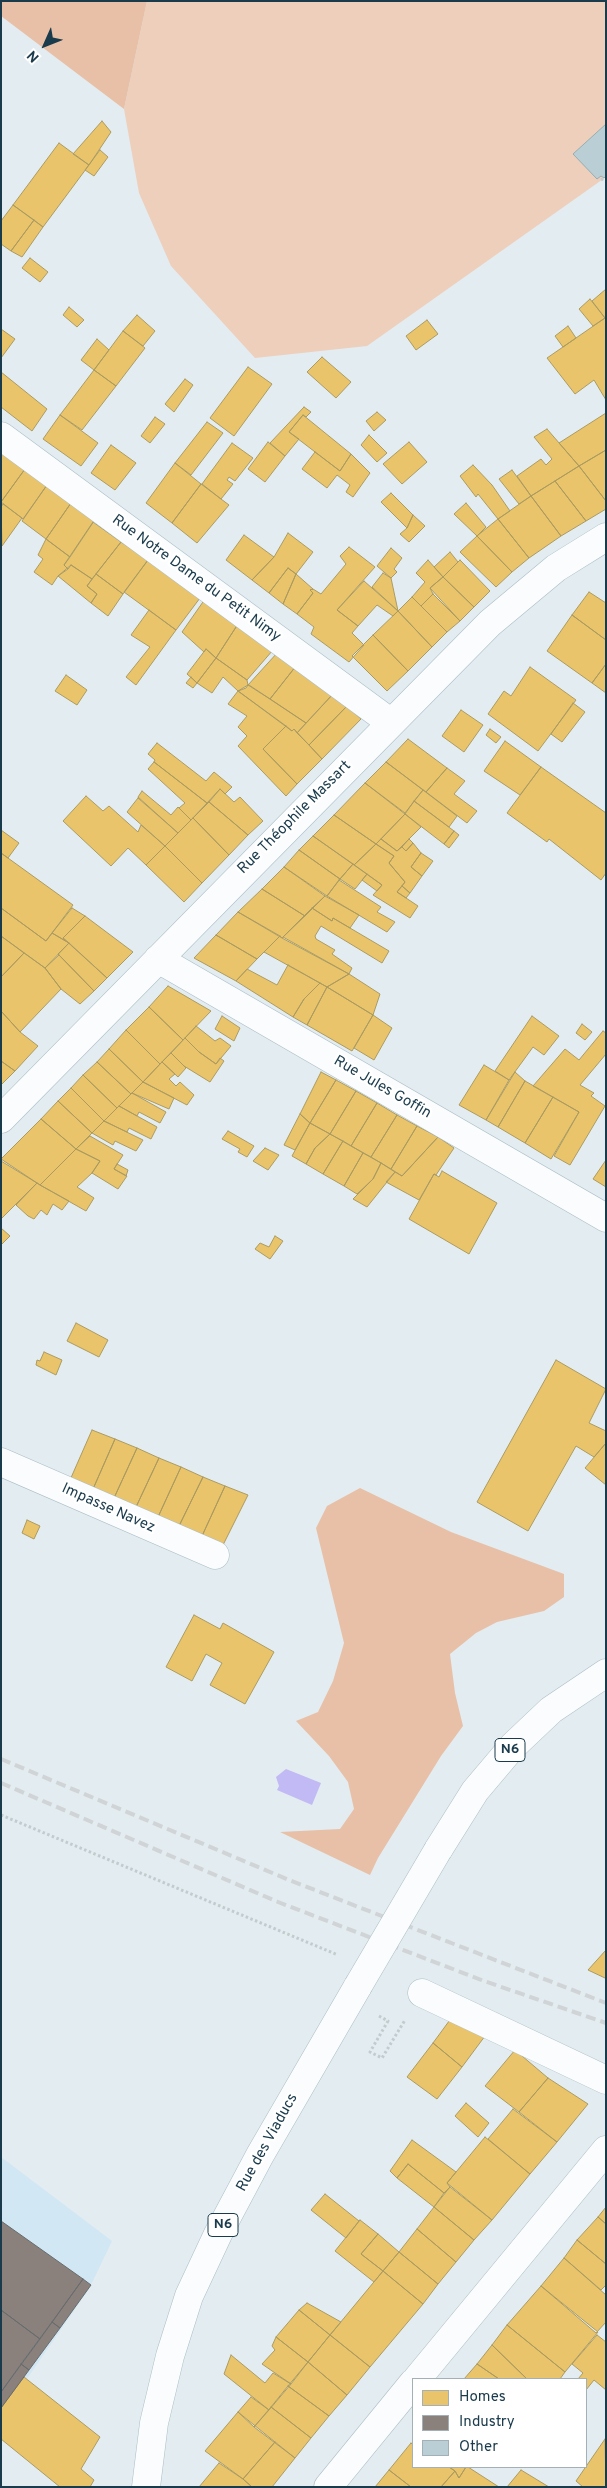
<!DOCTYPE html>
<meta charset="utf-8">
<style>
body{margin:0}
#map{position:relative;width:607px;height:2488px;overflow:hidden;background:#e3ecf0;font-family:Overpass,sans-serif}
canvas{display:block}
.frame{position:absolute;inset:0;border:2px solid #1a3b4c;pointer-events:none}
.legend{position:absolute;left:412px;top:2378px;width:175px;height:90px;box-sizing:border-box;background:#fff;border:1px solid #a3b1b7;margin:0;padding:6px 9px;list-style:none;font-size:15px;color:#1a3b4c}
.legend li{display:flex;align-items:center;gap:10px;height:25px}
.legend b{width:25px;border:1px solid #a3b1b7}
.north{position:absolute;left:20px;top:20px;width:50px;height:50px;-webkit-text-stroke:4px #fff;paint-order:stroke;rotate:226deg;font-size:14px;font-weight:700;line-height:20px;text-align:center;color:#1a3b4c}
.north::after{content:'';display:block;margin:auto;width:18px;height:22px;background:#1a3b4c;clip-path:polygon(50% 0,100% 100%,50% 72%,0 100%)}
</style>
<div id="map">
<canvas width="607" height="2488"></canvas>
<div class="frame"></div>
<ul class="legend">
<li><b style="height:14px;background:#e9c46a"></b>Homes</li>
<li><b style="height:14px;background:#8a817c"></b>Industry</li>
<li><b style="height:14px;background:#b9cfd5"></b>Other</li>
</ul>
<div class="north">N</div>
</div>
<script>
const ctx = document.querySelector('canvas').getContext('2d');
ctx.lineJoin = 'round';
function fillPath(path, color) { ctx.fillStyle = color; ctx.fill(path, 'evenodd'); }
const poly = rows => new Path2D(rows.map(r => 'M' + r).join(''));
function trace(path, color, width, dash) { ctx.strokeStyle = color; ctx.lineWidth = width; ctx.lineCap = dash ? 'butt' : 'round'; ctx.setLineDash(dash || []); ctx.stroke(path); }
function label(font, color, halo, rows, align = 'center') {
  ctx.font = font + ' Overpass,sans-serif'; ctx.lineWidth = 5; ctx.setLineDash([]); ctx.textBaseline = 'middle'; ctx.strokeStyle = halo; ctx.fillStyle = color; for (const [text, x, y, turn = 0] of rows) {
    ctx.save(); ctx.translate(x, y); ctx.rotate((+turn || 0) * Math.PI / 180); ctx.textAlign = isNaN(turn) ? turn : align; if (halo) ctx.strokeText(text, 0, 0); ctx.fillText(text, 0, 0); ctx.restore();
  }
}
const built = poly([
 [1,2157,112,2241,89,2289,1,2416]
]);
const green = poly([
 [147,1,606,1,606,177,367,346,255,358,171,266,139,193,124,109]
]);
const forest = poly([
 [1,1,147,1,124,109,1,16],
 [360,1488,451,1532,564,1574,564,1597,544,1611,497,1622,476,1633,450,1654,455,1693,463,1726,441,1756,378,1858,370,1875,280,1832,340,1829,354,1809,348,1782,329,1756,296,1721,318,1712,333,1681,344,1643,316,1528,327,1506]
]);
const water = poly([
 [286,1769,321,1783,312,1805,277,1790,279,1786,276,1777]
]);
const homes = poly([
 [102,121,111,132,89,165,73,154,102,121],
 [59,143,89,165,43,227,13,205,59,143],
 [100,150,108,157,94,176,85,170,100,150],
 [13,205,34,220,11,251,1,244,1,221,13,205],
 [34,220,43,227,22,257,11,251,34,220],
 [30,258,48,272,40,282,22,268,30,258],
 [606,289,606,400,594,380,575,394,547,358,605,318,592,301,606,289],
 [590,299,605,318,593,326,579,309,590,299],
 [69,307,84,320,77,327,63,315,69,307],
 [137,315,155,331,143,346,123,331,137,315],
 [427,320,438,334,416,350,406,336,427,320],
 [568,326,576,338,563,347,555,336,568,326],
 [1,329,15,339,1,358,1,329],
 [123,331,145,348,116,386,94,370,123,331],
 [97,339,109,350,94,370,81,360,97,339],
 [322,357,351,382,336,398,307,372,322,357],
 [248,367,272,384,234,436,210,418,248,367],
 [94,370,116,386,82,430,60,415,94,370],
 [1,372,47,409,32,431,1,407,1,372],
 [185,379,193,385,174,412,165,404,185,379],
 [304,407,311,412,306,417,303,415,289,432,299,439,285,456,270,443,304,407],
 [377,412,386,420,374,431,366,421,377,412],
 [606,413,606,450,579,466,559,443,606,413],
 [60,415,98,443,81,466,43,439,60,415],
 [303,415,351,454,340,471,289,432,303,415],
 [155,417,165,424,150,443,141,436,155,417],
 [207,422,223,433,191,475,175,463,207,422],
 [547,429,579,466,531,496,517,476,541,459,546,465,552,459,534,437,547,429],
 [369,435,387,453,377,462,361,445,369,435],
 [268,442,285,456,265,482,248,469,268,442],
 [409,442,427,462,402,484,383,464,409,442],
 [232,443,253,458,235,481,229,477,227,480,233,484,221,499,202,484,232,443],
 [111,445,136,463,115,490,91,473,111,445],
 [606,450,606,501,579,466,606,450],
 [1,452,25,469,1,502,1,452],
 [315,452,340,471,351,454,370,473,353,497,346,492,350,485,337,475,327,488,302,469,315,452],
 [175,463,201,484,172,523,146,503,175,463],
 [473,465,492,485,510,511,498,519,478,494,476,497,460,476,473,465],
 [579,466,606,501,606,509,586,521,555,481,579,466],
 [25,469,47,485,23,519,1,502,25,469],
 [512,470,531,496,519,504,499,479,512,470],
 [555,481,586,521,561,536,531,496,555,481],
 [201,484,229,505,197,543,172,523,201,484],
 [47,485,71,503,46,539,22,521,47,485],
 [391,493,413,515,407,528,381,502,391,493],
 [531,496,561,536,529,558,498,519,531,496],
 [71,503,94,521,70,557,46,539,71,503],
 [466,503,486,527,477,536,454,514,466,503],
 [3,504,22,518,2,546,1,507,3,504],
 [413,515,425,526,409,542,400,534,407,528,413,515],
 [498,519,529,558,512,572,477,536,498,519],
 [93,522,121,542,92,579,71,565,68,569,64,565,93,522],
 [288,533,313,552,296,574,288,568,269,593,252,580,274,557,288,533],
 [244,535,274,557,252,580,226,560,244,535],
 [477,536,512,572,496,587,460,552,477,536],
 [46,539,70,557,64,565,68,569,58,576,52,585,34,572,43,559,38,555,46,539],
 [121,542,148,560,123,594,96,574,121,542],
 [349,547,375,567,337,610,358,626,352,633,364,645,349,662,311,634,314,627,297,614,313,593,310,590,313,589,321,594,346,564,340,556,349,547],
 [391,548,402,558,394,569,397,572,391,578,377,566,391,548],
 [450,552,458,562,443,577,434,567,450,552],
 [148,560,200,598,176,630,124,592,148,560],
 [428,560,443,577,430,588,433,594,421,606,412,597,425,582,416,573,428,560],
 [460,560,490,591,474,607,443,577,460,560],
 [71,565,92,579,87,586,97,594,91,603,58,576,71,565],
 [288,568,296,574,283,604,269,593,288,568],
 [383,573,391,578,398,611,372,587,383,573],
 [96,574,123,594,108,616,91,603,97,594,87,586,96,574],
 [296,574,313,589,310,590,313,593,297,614,283,604,296,574],
 [443,577,474,607,460,621,430,588,443,577],
 [364,581,398,611,393,616,377,605,358,626,337,610,364,581],
 [589,592,606,603,606,640,572,615,589,592],
 [433,594,460,621,447,632,421,606,433,594],
 [412,597,447,632,432,647,398,611,412,597],
 [205,599,238,624,216,658,206,649,204,652,182,632,205,599],
 [149,610,176,630,136,685,126,677,150,647,131,635,149,610],
 [398,611,432,647,408,671,373,635,398,611],
 [572,615,606,640,606,664,592,683,547,651,572,615],
 [238,624,273,650,247,680,216,658,238,624],
 [373,635,408,671,387,691,352,656,373,635],
 [206,649,216,658,197,683,187,674,206,649],
 [278,652,296,666,270,699,248,685,278,652],
 [216,658,247,680,248,685,246,688,238,691,223,677,212,693,197,683,216,658],
 [606,664,606,693,592,683,606,664],
 [296,666,332,695,306,723,270,699,296,666],
 [530,667,576,700,538,751,488,714,504,691,511,696,530,667],
 [66,675,87,690,77,705,55,691,66,675],
 [191,677,197,683,193,688,186,683,191,677],
 [248,685,249,685,306,723,297,733,294,729,292,731,238,691,248,685],
 [238,691,286,726,263,749,297,784,286,796,238,746,247,736,238,727,247,716,228,704,238,691],
 [334,693,347,706,309,745,297,733,334,693],
 [573,703,585,712,562,742,551,734,573,703],
 [347,706,361,719,322,759,309,745,347,706],
 [461,710,483,725,464,752,442,736,461,710],
 [286,726,292,731,294,729,322,759,297,784,263,749,286,726],
 [490,729,501,737,496,743,486,735,490,729],
 [408,739,447,768,426,792,386,762,408,739],
 [505,741,541,767,520,795,484,771,505,741],
 [157,743,206,781,214,772,232,787,225,794,220,789,207,803,154,762,155,760,148,754,157,743],
 [154,762,207,803,191,820,179,808,185,803,148,769,154,762],
 [386,762,423,790,405,813,365,783,386,762],
 [541,767,606,813,606,873,601,880,549,839,547,842,507,813,541,767],
 [447,768,465,781,454,794,477,811,467,823,426,792,447,768],
 [365,783,405,814,376,844,334,815,365,783],
 [220,789,234,802,240,797,263,821,248,835,209,802,220,789],
 [423,790,457,816,449,827,414,801,423,790],
 [142,791,171,815,178,807,191,820,178,833,138,797,142,791],
 [86,796,103,811,109,806,138,832,141,825,165,846,146,865,128,848,111,866,63,821,86,796],
 [138,798,178,833,165,846,127,812,138,798],
 [414,801,454,831,444,844,405,814,414,801],
 [209,802,248,835,229,855,193,818,209,802],
 [405,814,421,827,397,851,381,839,405,814],
 [334,815,376,844,354,865,313,836,334,815],
 [193,818,229,855,202,883,165,846,193,818],
 [1,830,19,843,8,858,1,853,1,830],
 [454,831,459,835,449,848,444,844,454,831],
 [313,836,353,864,340,879,299,850,313,836],
 [381,839,397,851,402,847,406,851,413,843,421,853,411,867,422,876,410,893,402,886,405,882,389,863,394,856,376,844,381,839],
 [409,839,413,843,406,851,402,847,409,839],
 [376,844,394,856,389,863,405,882,397,892,418,906,410,918,373,895,382,885,354,865,376,844],
 [165,846,202,883,184,902,146,865,165,846],
 [299,850,340,879,327,896,284,867,299,850],
 [1,853,73,905,46,941,1,908,1,853],
 [421,853,433,861,422,876,411,867,421,853],
 [353,864,367,874,355,889,340,879,353,864],
 [284,867,325,896,305,916,262,889,284,867],
 [367,874,382,885,377,891,362,880,367,874],
 [339,880,381,907,377,912,395,922,387,932,327,896,339,880],
 [402,886,410,893,406,898,397,892,402,886],
 [262,889,305,916,282,938,238,912,262,889],
 [325,896,359,915,350,928,333,918,332,921,312,908,325,896],
 [1,908,46,941,52,933,69,943,45,968,1,936,1,908],
 [72,908,85,916,63,938,69,943,52,933,72,908],
 [312,908,332,921,333,918,389,951,382,963,321,926,315,936,316,939,335,950,332,954,352,968,349,974,283,937,312,908],
 [238,912,280,936,257,959,216,935,238,912],
 [85,916,133,952,107,978,63,938,85,916],
 [216,935,257,959,236,981,194,958,216,935],
 [1,936,24,953,1,977,1,936],
 [280,936,282,938,349,974,327,987,264,952,280,936],
 [69,943,107,978,94,991,58,954,69,943],
 [24,953,45,968,61,989,20,1032,1,1011,1,977,24,953],
 [59,955,94,991,80,1004,61,989,45,968,59,955],
 [288,965,320,983,304,999,293,1017,236,981,247,969,277,985,288,965],
 [349,974,380,994,373,1015,327,987,349,974],
 [320,983,327,987,307,1025,293,1017,304,999,320,983],
 [168,986,211,1011,183,1040,149,1007,168,986],
 [327,987,373,1015,352,1051,307,1025,327,987],
 [149,1007,183,1040,160,1064,126,1030,149,1007],
 [1,1011,20,1032,38,1046,15,1071,1,1061,1,1011],
 [373,1015,392,1028,374,1060,354,1048,373,1015],
 [222,1016,240,1028,234,1041,215,1029,222,1016],
 [532,1016,559,1036,544,1055,533,1047,509,1080,495,1071,532,1016],
 [582,1024,592,1032,585,1040,576,1033,582,1024],
 [196,1026,215,1041,220,1038,231,1046,216,1064,199,1052,185,1038,196,1026],
 [126,1030,160,1064,143,1082,109,1049,126,1030],
 [603,1031,606,1033,606,1054,580,1085,594,1093,591,1096,605,1106,570,1165,554,1156,579,1112,533,1086,565,1049,579,1060,603,1031],
 [185,1038,199,1052,216,1064,220,1058,224,1061,210,1082,184,1066,171,1053,185,1038],
 [109,1049,143,1082,131,1094,97,1062,109,1049],
 [171,1053,186,1068,178,1077,162,1062,171,1053],
 [1,1061,15,1071,1,1085,1,1061],
 [97,1062,131,1094,117,1108,83,1075,97,1062],
 [162,1062,175,1074,169,1079,176,1086,180,1082,194,1095,187,1105,143,1082,162,1062],
 [484,1065,509,1080,486,1120,459,1105,484,1065],
 [321,1072,336,1080,310,1123,300,1114,321,1072],
 [515,1072,525,1081,498,1127,486,1120,515,1072],
 [83,1075,117,1108,104,1121,71,1088,83,1075],
 [336,1080,356,1091,330,1134,310,1123,336,1080],
 [525,1081,553,1097,525,1143,498,1127,525,1081],
 [143,1082,174,1098,169,1109,132,1093,143,1082],
 [71,1088,104,1121,92,1133,58,1101,71,1088],
 [356,1091,377,1103,351,1146,330,1134,356,1091],
 [132,1093,166,1112,160,1123,139,1112,137,1116,119,1106,132,1093],
 [553,1097,579,1112,551,1159,525,1143,553,1097],
 [58,1101,92,1133,76,1149,41,1119,58,1101],
 [377,1103,397,1115,371,1157,351,1146,377,1103],
 [119,1106,157,1127,151,1139,129,1128,127,1132,104,1121,119,1106],
 [300,1114,310,1123,295,1150,284,1145,300,1114],
 [397,1115,417,1126,391,1169,371,1157,397,1115],
 [41,1119,76,1149,40,1185,1,1159,41,1119],
 [104,1121,143,1140,136,1151,115,1141,113,1145,92,1133,104,1121],
 [310,1123,330,1134,315,1148,306,1164,292,1156,310,1123],
 [417,1126,438,1137,402,1176,391,1169,417,1126],
 [228,1131,254,1146,247,1157,238,1152,240,1149,222,1139,228,1131],
 [330,1134,343,1141,323,1174,306,1164,315,1148,330,1134],
 [90,1136,123,1155,114,1169,127,1176,118,1189,92,1173,100,1161,76,1149,90,1136],
 [438,1137,454,1148,436,1175,434,1174,419,1200,386,1182,395,1172,402,1176,438,1137],
 [343,1141,363,1153,344,1186,323,1174,343,1141],
 [265,1148,279,1155,268,1170,253,1161,265,1148],
 [76,1149,100,1161,92,1173,77,1187,94,1198,86,1211,40,1185,76,1149],
 [363,1153,381,1163,373,1179,357,1194,344,1186,363,1153],
 [606,1160,606,1187,593,1179,606,1160],
 [1,1161,37,1183,1,1219,1,1161],
 [381,1163,395,1172,367,1207,353,1199,373,1179,381,1163],
 [117,1164,128,1170,126,1176,114,1169,117,1164],
 [442,1171,497,1203,469,1254,409,1219,434,1174,439,1177,442,1171],
 [37,1183,40,1185,69,1201,62,1210,53,1204,47,1215,41,1210,34,1219,28,1216,16,1205,37,1183],
 [1,1228,10,1236,1,1245,1,1228],
 [275,1236,283,1241,270,1259,255,1249,260,1243,269,1247,275,1236],
 [76,1323,108,1340,99,1357,67,1341,76,1323],
 [44,1352,62,1360,56,1375,36,1365,37,1360,40,1361,44,1352],
 [556,1360,606,1389,589,1423,606,1431,606,1443,594,1457,576,1446,528,1531,477,1502,556,1360],
 [92,1430,115,1439,93,1489,70,1480,92,1430],
 [115,1439,137,1448,114,1498,93,1489,115,1439],
 [606,1443,606,1485,585,1468,606,1443],
 [137,1448,159,1458,136,1507,114,1498,137,1448],
 [159,1458,181,1467,158,1517,136,1507,159,1458],
 [181,1467,203,1477,179,1526,158,1517,181,1467],
 [203,1477,225,1486,202,1536,179,1526,203,1477],
 [225,1486,248,1495,223,1545,202,1536,225,1486],
 [27,1520,40,1526,34,1539,22,1533,27,1520],
 [194,1615,220,1629,223,1623,274,1652,245,1704,210,1685,222,1663,206,1654,192,1681,166,1667,194,1615],
 [606,1950,606,1977,605,1978,588,1970,606,1950],
 [455,2013,485,2036,462,2067,433,2043,455,2013],
 [433,2043,462,2067,437,2099,407,2077,433,2043],
 [515,2050,548,2078,519,2112,485,2086,515,2050],
 [548,2078,588,2104,557,2142,519,2112,548,2078],
 [466,2103,489,2123,478,2137,455,2116,466,2103],
 [513,2109,557,2142,530,2174,488,2139,513,2109],
 [485,2137,530,2174,492,2220,447,2183,485,2137],
 [412,2140,456,2172,447,2183,450,2187,444,2193,408,2164,397,2178,390,2171,412,2140],
 [408,2164,444,2193,434,2207,397,2178,408,2164],
 [450,2187,492,2220,474,2240,434,2207,450,2187],
 [325,2194,359,2221,346,2238,311,2210,325,2194],
 [434,2207,474,2240,456,2262,417,2229,434,2207],
 [606,2207,606,2224,598,2217,606,2207],
 [598,2217,606,2224,606,2264,577,2240,598,2217],
 [360,2220,378,2234,361,2254,383,2271,374,2282,335,2251,360,2220],
 [417,2229,456,2262,438,2284,399,2252,417,2229],
 [378,2234,399,2252,383,2271,361,2254,378,2234],
 [577,2240,606,2264,606,2285,601,2290,564,2258,577,2240],
 [399,2252,438,2284,423,2304,383,2271,399,2252],
 [564,2258,606,2295,606,2322,596,2333,541,2286,564,2258],
 [383,2271,423,2304,370,2367,330,2335,383,2271],
 [541,2286,598,2332,565,2372,507,2325,541,2286],
 [307,2303,341,2322,330,2335,299,2310,307,2303],
 [299,2310,330,2335,308,2362,276,2337,299,2310],
 [507,2325,565,2372,560,2379,527,2379,492,2345,507,2325],
 [330,2335,370,2367,347,2395,308,2362,330,2335],
 [597,2335,606,2342,606,2390,594,2380,586,2390,586,2379,578,2379,583,2373,572,2364,597,2335],
 [276,2337,308,2362,291,2384,262,2364,275,2350,272,2346,276,2337],
 [492,2345,527,2379,499,2379,477,2364,492,2345],
 [231,2355,265,2383,273,2373,291,2384,269,2410,224,2374,231,2355],
 [308,2362,347,2395,329,2416,288,2386,308,2362],
 [477,2364,499,2379,464,2379,477,2364],
 [24,2377,100,2437,81,2469,94,2480,90,2487,60,2487,1,2439,1,2408,24,2377],
 [288,2386,329,2416,311,2438,271,2407,288,2386],
 [251,2397,269,2410,254,2427,238,2412,251,2397],
 [271,2407,311,2438,295,2458,254,2427,271,2407],
 [238,2412,275,2442,243,2479,205,2451,238,2412],
 [605,2439,606,2487,583,2487,576,2481,605,2439],
 [275,2442,295,2458,272,2487,252,2487,243,2479,275,2442],
 [411,2443,413,2445,413,2467,449,2467,455,2471,441,2487,411,2487,389,2470,411,2443],
 [219,2463,243,2479,252,2487,199,2487,219,2463],
 [449,2467,466,2467,459,2478,455,2471,449,2467],
 [466,2467,468,2467,499,2487,441,2487,455,2471,459,2478,466,2467],
 [389,2470,411,2487,375,2487,389,2470],
 [521,2470,549,2487,507,2487,521,2470]
]);
const industry = poly([
 [1,2221,83,2279,40,2339,1,2310,1,2221],
 [83,2279,91,2285,60,2328,52,2322,83,2279],
 [1,2310,40,2339,1,2392,1,2310],
 [52,2322,60,2328,29,2370,21,2364,52,2322],
 [21,2364,29,2370,1,2408,1,2392,21,2364]
]);
const building = poly([
 [606,124,606,176,604,178,601,176,597,179,573,154,606,124]
]);
const path = poly([
 [601,180,606,177],
 [1,1815,338,1955],
 [379,2016,388,2021,370,2052,382,2058,405,2020]
]);
const minor = poly([
 [1,436,390,722],
 [158,959,606,1218],
 [1,1119,490,623,556,568,606,537],
 [1,1462,215,1555],
 [422,1993,606,2080],
 [417,2379,606,2150],
 [328,2487,413,2383]
]);
const major = poly([
 [438,1850,475,1791,513,1746,551,1710,606,1673],
 [146,2487,154,2423,170,2356,189,2296,218,2234,260,2155,358,1986]
]);
const rail = poly([
 [1,1759,289,1880,606,2003],
 [1,1783,278,1902,484,1981,606,2023]
]);
const majorBridge = poly([
 [358,1986,438,1850]
]);
const shields = [
 [510,1750,30],
 [223,2225,30]
];
const shieldNames = [
 ["N6",510,1750],
 ["N6",223,2225]
];
const streetNames = [
 ["Rue Notre Dame du Petit Nimy",196,579,36],
 ["Rue Théophile Massart",295,818,-45],
 ["Rue Jules Goffin",382,1088,30],
 ["Impasse Navez",108,1509,24],
 ["Rue des Viaducs",268,2143,-61]
];
fillPath(built, '#d1e7f3');
fillPath(green, '#edcfbc');
fillPath(forest, '#e7c0a7');
fillPath(water, '#c2baf4');
fillPath(homes, '#e9c46a');
trace(homes, '#ab9b61', 1);
fillPath(industry, '#8a817c');
trace(industry, '#686c6e', 1);
fillPath(building, '#b9cfd5');
trace(building, '#95aeb3', 1);
trace(minor, '#aabec7', 29);
trace(major, '#aabec7', 29);
trace(path, '#c2cbcd', 3, [2.5, 2.5]);
trace(minor, '#fbfcfd', 28);
trace(major, '#fbfcfd', 28);
trace(rail, '#d0d4d6', 4, [10, 5]);
trace(majorBridge, '#aabec7', 29, []);
trace(majorBridge, '#fbfcfd', 28);
for (const [x, y, w] of shields) { const box = new Path2D(); box.roundRect(x - w / 2, y - 11.5, w, 23, 4); ctx.fillStyle = '#fff'; ctx.fill(box); trace(box, '#1a3b4c', 1); }
label('bold 14px', '#1a3b4c', null, shieldNames);
label('15px', '#1a3b4c', '#fff', streetNames);
</script>
